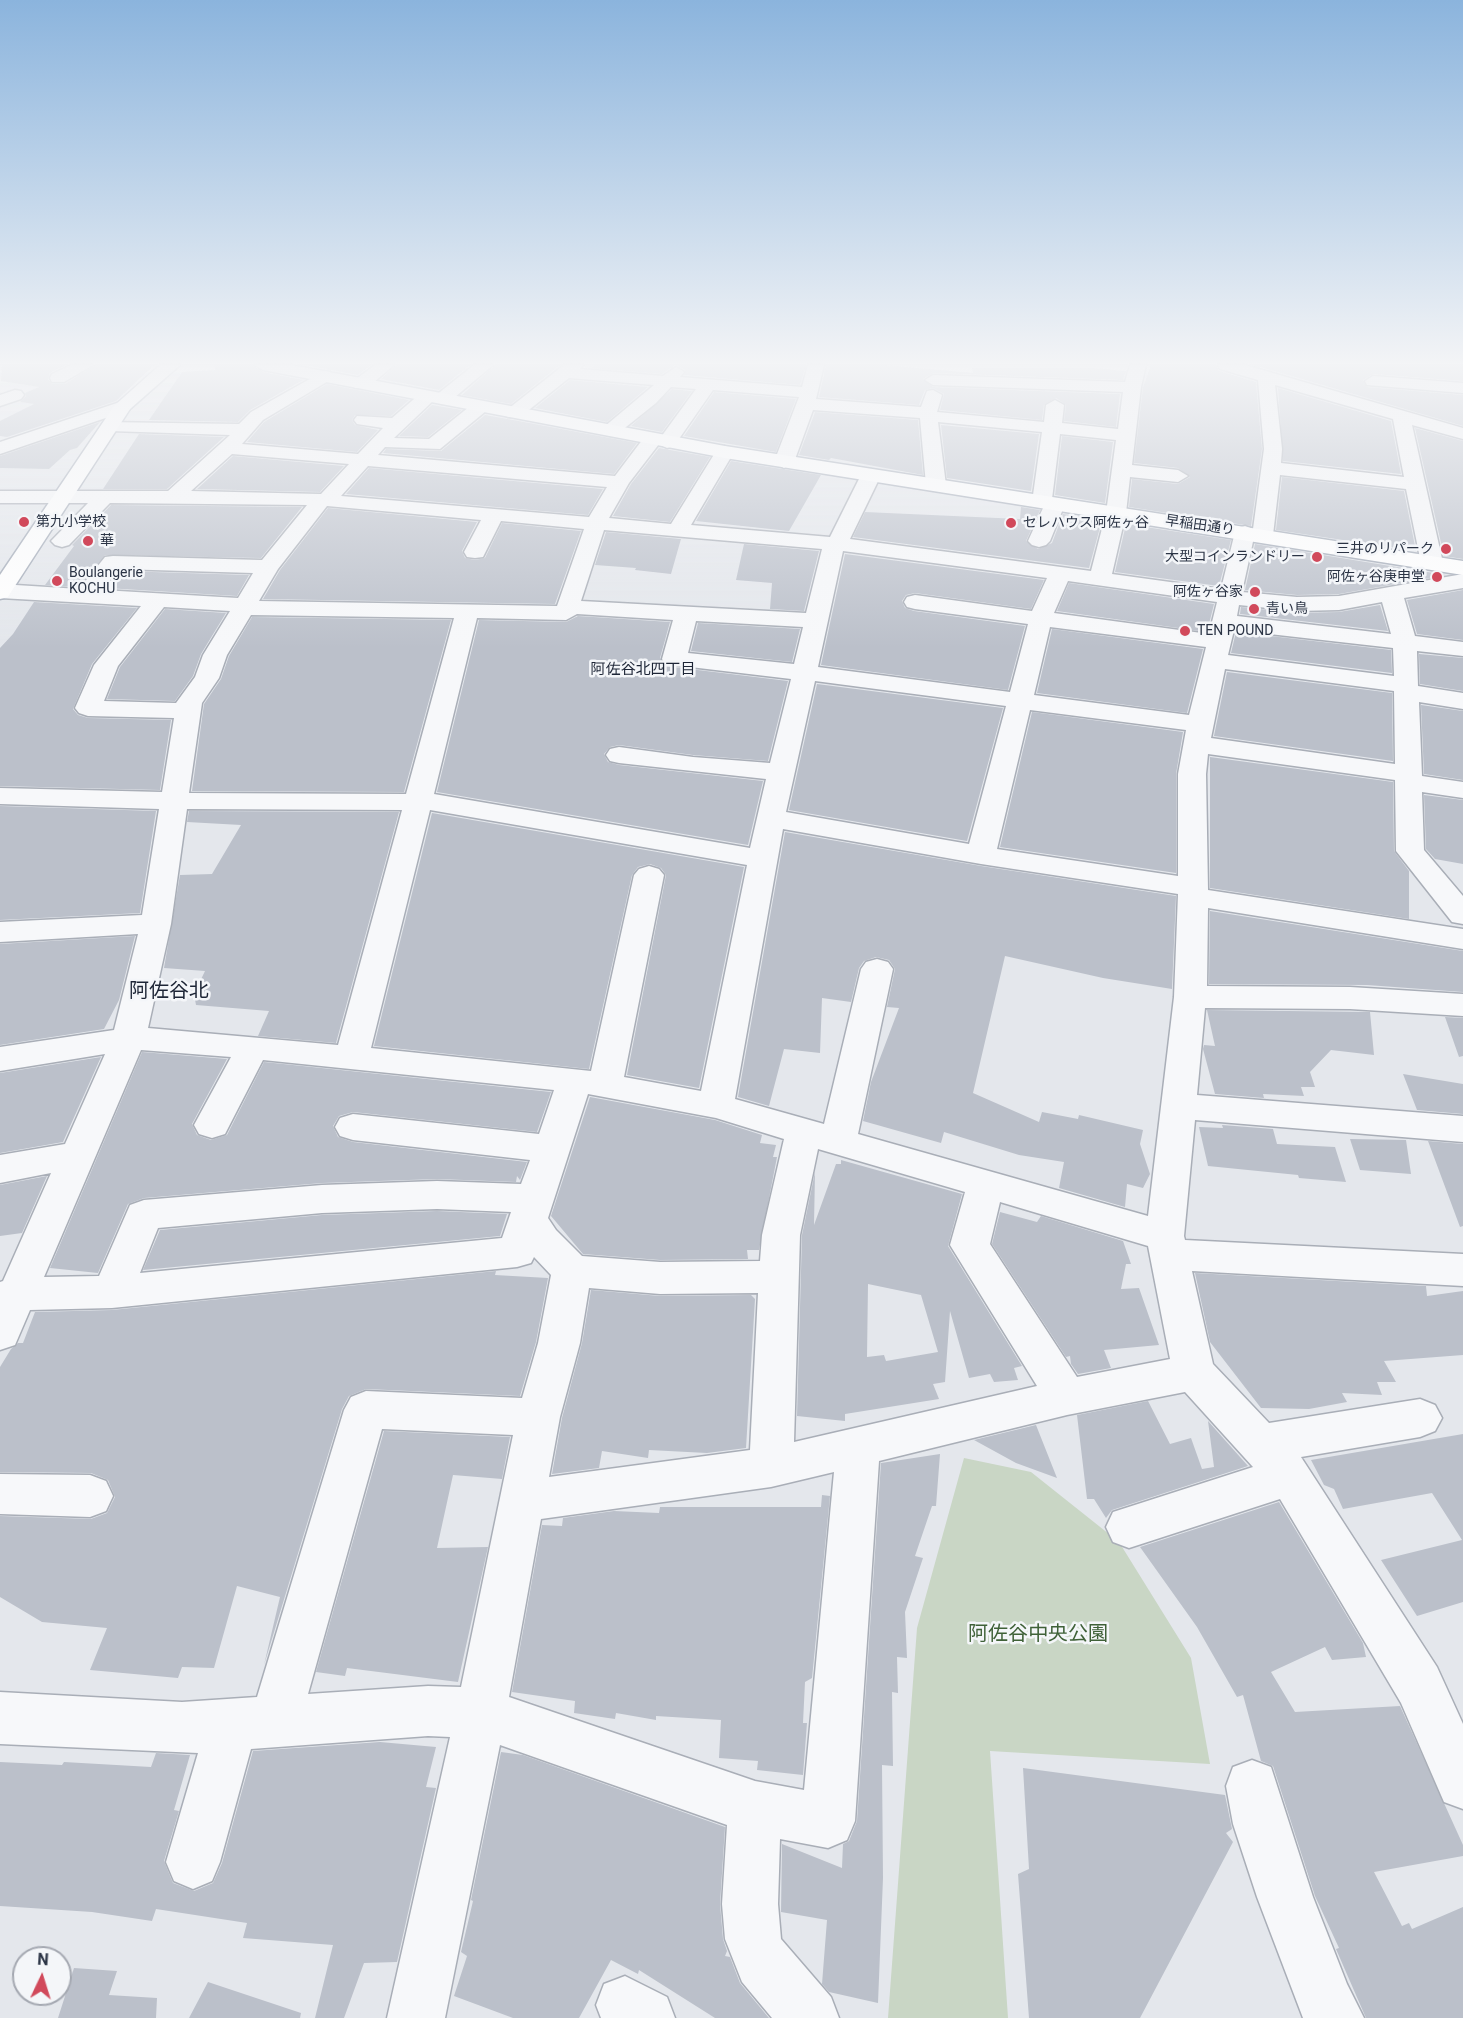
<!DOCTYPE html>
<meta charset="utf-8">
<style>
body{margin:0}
#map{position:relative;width:1463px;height:2018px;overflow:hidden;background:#e4e7ec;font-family:Roboto,sans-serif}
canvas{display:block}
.north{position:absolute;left:12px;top:1946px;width:60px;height:60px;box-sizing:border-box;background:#f4f6f9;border:2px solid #a4a8b1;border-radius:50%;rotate:4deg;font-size:16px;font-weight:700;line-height:24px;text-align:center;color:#2b3445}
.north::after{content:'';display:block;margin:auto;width:21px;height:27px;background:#d1495b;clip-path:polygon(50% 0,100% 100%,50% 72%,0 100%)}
</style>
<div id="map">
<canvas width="1463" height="2018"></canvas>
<div class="north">N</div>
</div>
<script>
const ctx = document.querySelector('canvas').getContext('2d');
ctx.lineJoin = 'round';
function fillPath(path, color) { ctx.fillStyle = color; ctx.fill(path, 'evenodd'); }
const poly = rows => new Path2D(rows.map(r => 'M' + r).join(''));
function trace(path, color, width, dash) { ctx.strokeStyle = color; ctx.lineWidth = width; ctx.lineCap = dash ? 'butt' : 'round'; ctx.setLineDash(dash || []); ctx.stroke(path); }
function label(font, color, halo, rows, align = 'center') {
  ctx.font = font + ' Roboto,"Noto Sans JP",sans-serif'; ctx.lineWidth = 5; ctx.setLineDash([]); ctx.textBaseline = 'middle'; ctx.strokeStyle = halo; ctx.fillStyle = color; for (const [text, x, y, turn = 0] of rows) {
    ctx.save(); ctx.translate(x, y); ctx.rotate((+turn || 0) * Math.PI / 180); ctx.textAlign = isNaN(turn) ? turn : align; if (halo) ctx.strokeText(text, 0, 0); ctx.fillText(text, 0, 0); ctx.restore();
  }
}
const green = poly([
 [964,1458,1031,1472,1119,1542,1191,1658,1210,1764,990,1751,1008,2018,888,2018,917,1628]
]);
const building = poly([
 [2,365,65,365,50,373,48,379,52,384,65,384,95,365,154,365,116,401,7,437,0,436,0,421,34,404,20,402,26,396,25,393,39,387,1,381],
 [215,365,253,365,263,372,303,380,250,410,238,422,149,420,182,372,215,370],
 [305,365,371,365,358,375],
 [396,365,470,365,439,390,381,379],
 [495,365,560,365,511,404,462,395],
 [594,365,675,365,662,374,592,368],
 [677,365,806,365,800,385,684,375,685,370],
 [826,365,885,365,973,373,972,368,1093,368,1126,371,1123,380,933,373,923,379,933,387,1120,394,1116,427,1064,421,1066,405,1056,398,1044,405,1042,420,940,410,944,394,933,388,925,390,919,405,819,397],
 [1151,365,1216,365,1219,371,1256,382,1262,449,1251,526,1129,507,1132,479,1178,484,1190,477,1178,468,1134,463,1143,387],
 [1254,365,1463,365,1463,381,1373,374,1363,380,1367,387,1463,395,1463,426],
 [570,380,648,387,607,422,535,408],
 [327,384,409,400,391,416,355,415,352,420,355,425,378,430,357,452,247,442,264,422],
 [1278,388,1391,421,1401,474,1283,461],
 [672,389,692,391,662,432,631,426],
 [714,392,796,399,776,452,684,436],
 [432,405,462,410,428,437,399,436],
 [815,412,918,420,923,475,831,458,829,460,799,455],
 [485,415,508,419,637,443,614,474,383,453,386,449,441,451],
 [100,422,77,448,70,450,49,469,0,468,0,456],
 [941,425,1039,434,1031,491,947,478],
 [1415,428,1463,441,1463,559,1444,556],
 [139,434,224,437,167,489,103,489],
 [1062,436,1113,442,1105,503,1055,495],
 [659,448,710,457,670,522,613,516,631,484],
 [233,456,344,466,320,492,197,489],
 [731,461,821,475,789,531,696,521],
 [369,468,603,489,588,515,346,494],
 [1282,477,1404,491,1416,551,1276,530],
 [111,505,302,507,261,558,105,555,78,587,45,585,74,546,72,545],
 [1021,507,1040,510,1026,541,1038,549,1052,543,1063,514,1102,520,1089,568,853,537,865,512,1020,519],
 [328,508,477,522,462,551,465,558,475,560,485,558,502,523,581,531,555,604,263,599,280,570],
 [1126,524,1231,540,1219,586,1115,572],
 [606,532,681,539,671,574,635,570,636,568,595,565],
 [744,544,819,551,804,611,770,609,772,583,736,580],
 [1255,544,1446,575,1339,594,1297,595,1245,590],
 [845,554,1044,580,1031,609,915,593,906,595,902,601,905,608,914,611,1025,626,1008,690,821,665],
 [120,571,249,575,237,596,106,588],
 [1069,583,1214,604,1207,632,1057,611],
 [1463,590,1463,640,1417,634,1407,600],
 [34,602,137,608,92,664,73,709,78,715,88,718,171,720,160,790,0,786,0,648,13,634],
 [1380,605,1388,631,1240,614,1241,607,1297,613,1339,612],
 [165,609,226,613,201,654,193,676,175,701,107,699,120,667],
 [578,616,670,622,660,658,665,666,788,681,768,761,693,755,619,745,610,747,604,754,608,762,619,765,763,781,748,845,437,792,479,620,566,622],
 [252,617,451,620,404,792,192,791,204,704,221,679,229,656],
 [698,623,800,629,792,662,691,651],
 [1052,629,1203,649,1187,713,1037,693],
 [1236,632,1391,650,1392,673,1231,653],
 [1419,654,1463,658,1463,691,1420,684],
 [1227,672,1392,693,1393,761,1214,736],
 [817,684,1003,708,967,841,789,810],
 [1421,705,1463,711,1463,780,1424,774],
 [1032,712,1183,732,1176,774,1176,873,1000,847],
 [1210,757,1393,782,1394,851,1409,871,1409,919,1210,888],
 [1424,795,1463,800,1463,864,1435,859,1426,849],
 [0,806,156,811,140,913,0,920],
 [189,811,399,812,336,1043,258,1036,269,1011,196,1005,194,994,205,971,164,968,180,875,212,874,241,825,187,822],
 [432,813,744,867,699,1088,627,1075,666,875,661,868,650,864,638,867,632,875,589,1069,374,1046],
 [785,832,981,866,1176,896,1172,989,1103,978,1005,956,973,1093,1039,1122,1042,1112,1078,1119,1079,1115,1143,1130,1140,1144,1150,1174,1143,1188,1127,1184,1125,1207,1059,1188,1064,1162,1019,1155,944,1132,941,1143,863,1121,871,1082,899,1008,887,1007,895,969,889,960,876,957,864,961,859,968,851,1002,822,998,820,1053,784,1049,769,1106,738,1097],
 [1210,911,1463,951,1463,992,1367,985,1209,984],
 [135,936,119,1000,104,1029,0,1045,0,944],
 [1207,1010,1370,1012,1374,1055,1331,1050,1310,1072,1315,1087,1301,1087,1304,1096,1263,1094,1264,1098,1215,1094,1203,1049,1204,1045,1215,1046],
 [1445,1017,1463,1018,1463,1056,1459,1057],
 [142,1052,227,1059,192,1124,197,1135,211,1140,227,1135,264,1062,551,1092,537,1132,353,1112,339,1116,333,1126,338,1137,353,1142,527,1162,520,1180,517,1176,516,1182,437,1179,322,1183,144,1198,128,1204,98,1273,50,1268],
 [101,1057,63,1142,0,1153,0,1073],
 [1403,1074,1463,1084,1463,1114,1417,1110],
 [590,1097,715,1120,762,1135,760,1143,776,1145,773,1157,777,1157,759,1250,747,1250,748,1259,660,1260,583,1254,551,1216],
 [1222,1125,1273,1129,1277,1144,1335,1147,1346,1182,1299,1178,1298,1175,1208,1166,1199,1127,1223,1128],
 [1350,1139,1406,1140,1411,1174,1360,1170],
 [1428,1141,1463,1144,1463,1226,1460,1227],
 [841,1160,962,1194,948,1246,1022,1366,1014,1368,1018,1380,994,1382,990,1374,969,1378,950,1311,945,1382,933,1384,939,1399,845,1414,845,1421,797,1416,802,1235,815,1172,814,1225,836,1164,841,1164],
 [868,1284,921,1295,938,1352,886,1361,884,1355,867,1357],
 [47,1176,22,1233,0,1236,0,1185],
 [437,1211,507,1214,500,1236,143,1270,160,1230,322,1215],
 [1000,1212,1037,1222,1041,1216,1123,1241,1131,1264,1126,1264,1121,1289,1139,1288,1159,1345,1104,1350,1111,1368,1078,1374,1071,1364,1070,1356,1066,1357,992,1244],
 [496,1271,495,1275,548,1278,536,1342,520,1396,366,1389,349,1396,342,1409,264,1665,280,1597,237,1586,214,1668,182,1667,178,1678,90,1670,107,1628,42,1622,0,1597,0,1516,91,1519,107,1513,115,1497,108,1480,91,1473,0,1472,0,1367,11,1349,18,1343,23,1343,35,1312,112,1310],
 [1195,1273,1426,1286,1427,1296,1463,1291,1463,1355,1384,1361,1396,1382,1377,1382,1382,1395,1342,1393,1347,1402,1309,1409,1261,1408,1210,1342],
 [591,1290,660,1296,751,1295,755,1299,746,1448,707,1453,649,1450,648,1458,602,1451,599,1468,552,1474,562,1418,582,1343],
 [1148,1401,1170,1444,1191,1438,1202,1469,1214,1467,1208,1421,1248,1466,1112,1510,1106,1518,1094,1499,1087,1499,1077,1415],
 [1036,1425,1057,1478,1016,1463,974,1440],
 [384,1431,510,1437,502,1479,453,1475,437,1548,488,1547,458,1682,347,1668,345,1676,316,1672],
 [1463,1434,1463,1602,1417,1616,1381,1560,1462,1540,1432,1493,1343,1509,1334,1489,1324,1485,1311,1460],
 [940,1454,936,1506,932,1506,915,1556,923,1558,905,1612,907,1658,897,1657,898,1693,892,1692,893,1766,882,1765,883,1878,878,2003,829,1992,822,1984,827,1920,781,1912,782,1844,842,1868,843,1844,849,1841,857,1821,881,1463],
 [822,1495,830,1496,812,1678,805,1682,803,1723,807,1723,803,1775,757,1770,758,1761,719,1758,721,1720,656,1716,656,1720,616,1713,615,1719,574,1713,575,1701,512,1692,542,1525,562,1526,563,1518,614,1511,659,1513,660,1507,821,1507],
 [1279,1502,1363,1643,1366,1657,1332,1660,1325,1647,1271,1672,1295,1712,1400,1706,1463,1845,1463,1856,1374,1872,1402,1926,1409,1923,1412,1929,1463,1907,1463,2018,1366,2018,1336,1949,1339,1948,1315,1896,1273,1766,1261,1761,1243,1695,1237,1697,1197,1627,1140,1547],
 [380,1742,436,1747,426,1787,436,1788,397,1962,364,1963,344,2018,315,2018,333,1945,243,1938,247,1923,156,1909,152,1921,92,1912,0,1906,0,1762,62,1765,64,1762,151,1767,156,1753,190,1755,174,1810,179,1811,164,1861,173,1883,194,1891,213,1883,222,1863,253,1751],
 [501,1752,523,1755,725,1827,720,1904,723,1939,727,1951,725,1956,730,1957,740,1983,769,2018,715,2018,639,1970,638,1974,611,1960,579,2018,513,2018,454,1996,467,1956,461,1952,473,1901,471,1900],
 [1023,1768,1225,1795,1232,1829,1226,1833,1233,1842,1140,2018,1029,2018,1018,1874,1029,1869],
 [74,1968,117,1971,109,1995,157,1998,156,2018,58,2018],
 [208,1982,301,2013,300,2018,189,2018]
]);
const minor = poly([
 [71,365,93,365,64,382,52,382,50,378,52,374,71,365],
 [375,365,394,365,367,388,355,388,352,384,355,380,375,365],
 [474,365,493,365,448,403,442,404,434,400,394,438,429,439,474,403,486,403,489,407,486,411,440,449,385,447,378,455,615,476,646,435,653,433,661,437,696,389,671,387,656,403,616,435,610,436,601,431,604,427,654,385,569,378,520,417,508,417,505,413,508,409,564,365,583,365,580,369,663,376,676,367,684,372,680,377,802,387,808,365,824,365,816,399,921,407,927,391,933,390,942,395,937,412,1044,422,1046,405,1055,400,1064,405,1062,423,1118,429,1123,392,933,385,925,380,933,375,1125,382,1130,365,1146,365,1141,387,1132,465,1178,470,1188,476,1178,482,1130,477,1126,513,1112,574,1221,589,1235,532,1238,528,1245,526,1253,529,1264,449,1258,380,1220,369,1218,365,1245,365,1463,428,1463,439,1412,425,1443,563,1440,568,1432,569,1424,568,1421,563,1406,489,1280,475,1273,535,1270,539,1263,541,1254,537,1242,592,1297,597,1339,596,1463,574,1463,588,1404,598,1415,636,1463,642,1463,656,1417,651,1418,686,1463,693,1463,709,1419,702,1422,776,1463,782,1463,798,1422,792,1424,850,1463,896,1463,924,1452,922,1396,851,1395,780,1208,754,1206,774,1208,890,1463,929,1463,949,1208,908,1207,986,1350,987,1463,994,1463,1016,1350,1009,1205,1008,1197,1095,1463,1116,1463,1142,1195,1120,1184,1236,1185,1240,1463,1254,1463,1286,1192,1271,1213,1364,1269,1423,1420,1399,1435,1405,1442,1418,1435,1431,1420,1437,1301,1457,1437,1667,1463,1724,1463,1809,1444,1802,1401,1703,1280,1499,1129,1548,1113,1542,1106,1527,1113,1512,1253,1467,1185,1392,1067,1415,879,1461,855,1821,847,1840,828,1848,780,1839,778,1904,781,1939,831,1997,839,2018,772,2018,742,1982,725,1939,722,1904,727,1825,500,1745,445,2018,387,2018,450,1737,428,1736,251,1749,220,1862,212,1881,193,1889,174,1881,166,1862,198,1753,0,1744,0,1692,182,1702,257,1697,344,1410,351,1397,366,1391,522,1398,538,1343,551,1275,534,1257,531,1263,517,1267,112,1308,30,1310,15,1345,0,1350,0,1282,3,1281,51,1173,0,1183,0,1155,65,1144,105,1054,0,1071,0,1047,114,1030,138,934,0,942,0,922,142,915,159,809,0,804,0,788,162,792,174,718,88,716,79,713,75,708,94,665,141,606,0,598,0,584,79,589,105,557,113,556,262,560,307,505,110,503,69,545,62,547,55,545,51,541,88,503,0,503,0,491,168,491,230,435,110,431,104,430,101,426,104,422,239,424,251,412,324,371,330,372,332,376,330,380,263,420,242,444,358,454,383,428,357,424,354,420,357,416,392,418,421,393,427,392,435,396,474,365],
 [1275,385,1393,419,1404,477,1281,463,1282,449,1275,385],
 [713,390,799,397,774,462,784,468,794,462,813,410,920,418,926,485,936,491,946,485,938,422,1042,432,1032,502,1035,506,1043,508,1028,541,1032,545,1039,547,1046,545,1050,541,1065,504,1062,500,1052,499,1060,434,1116,440,1106,513,1091,571,850,539,881,475,871,469,861,475,830,537,691,525,734,452,725,446,718,448,671,524,609,518,629,483,659,444,667,448,674,446,713,390],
 [232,454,349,464,321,494,191,491,232,454],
 [368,466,607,487,589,517,341,496,368,466],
 [327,506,481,520,464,552,467,557,475,558,483,557,501,521,584,529,557,606,259,601,278,569,327,506],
 [604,530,822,549,806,613,581,601,604,530],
 [843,551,1047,578,1032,611,915,595,907,597,904,602,907,607,915,609,1028,624,1010,692,818,667,843,551],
 [119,569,253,573,238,598,102,590,119,569],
 [1068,581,1217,602,1209,634,1054,613,1068,581],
 [1382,602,1391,634,1237,616,1239,605,1297,611,1339,610,1382,602],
 [164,607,230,611,203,655,195,677,176,703,104,701,118,666,164,607],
 [577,614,673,620,662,659,665,664,791,679,770,763,693,757,619,747,610,749,606,755,610,761,619,763,766,779,750,848,434,794,477,618,566,620,577,614],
 [251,615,454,618,406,794,189,793,202,703,219,678,227,655,251,615],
 [696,621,803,627,794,664,688,653,696,621],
 [1050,627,1206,647,1189,715,1034,695,1050,627],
 [1234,630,1393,648,1394,676,1228,655,1234,630],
 [1225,669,1394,691,1395,764,1211,738,1225,669],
 [815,681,1006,706,969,844,786,812,815,681],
 [1030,710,1186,730,1178,774,1178,876,997,849,1030,710],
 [187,809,402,810,338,1045,148,1028,171,924,187,809],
 [430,810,747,865,701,1091,624,1077,664,875,659,869,649,866,639,869,634,875,591,1071,371,1048,430,810],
 [783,829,981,864,1178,894,1174,997,1148,1216,858,1134,893,969,888,962,877,959,866,962,861,969,824,1124,735,1099,783,829],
 [141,1050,231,1057,194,1125,199,1134,212,1138,225,1134,263,1060,554,1090,539,1134,353,1114,340,1118,335,1127,340,1136,353,1140,530,1160,521,1184,437,1181,322,1185,144,1200,130,1205,99,1276,44,1277,141,1050],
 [588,1094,716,1118,784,1139,762,1235,760,1261,660,1262,582,1256,556,1230,548,1218,588,1094],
 [818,1149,965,1192,950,1245,1037,1386,794,1442,800,1235,818,1149],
 [1000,1202,1148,1246,1170,1359,1077,1377,990,1244,1000,1202],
 [437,1209,511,1212,502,1238,140,1273,158,1228,322,1213,437,1209],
 [589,1288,660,1294,758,1293,750,1450,549,1477,560,1417,580,1343,589,1288],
 [382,1429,513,1435,461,1687,428,1686,308,1694,382,1429],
 [834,1472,804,1790,755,1781,509,1697,541,1519,771,1487,834,1472],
 [1373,376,1463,383,1463,393,1367,385,1365,381,1373,376],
 [15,390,21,391,24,395,21,399,0,406,0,395,15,390],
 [123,401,129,402,132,406,129,410,0,454,0,442,123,401],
 [0,1474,90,1475,106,1481,113,1496,106,1511,90,1517,0,1514,0,1474],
 [1252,1760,1271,1767,1313,1897,1347,1984,1364,2018,1303,2018,1257,1897,1233,1824,1226,1786,1233,1767,1252,1760],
 [625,1976,667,1997,675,2018,601,2018,596,2005,604,1984,625,1976]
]);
const major = poly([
 [160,365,180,365,130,409,11,592,8,597,0,599,0,575,114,406,160,365],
 [255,365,291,365,725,446,1463,561,1463,575,725,458,263,370,255,365]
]);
const markers = [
 [24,522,6,"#d1495b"],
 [1011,523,6,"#d1495b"],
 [88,541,6,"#d1495b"],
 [1446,549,6,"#d1495b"],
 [1317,557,6,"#d1495b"],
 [1437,577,6,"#d1495b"],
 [57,581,6,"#d1495b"],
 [1255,592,6,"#d1495b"],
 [1254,609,6,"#d1495b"],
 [1185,631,6,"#d1495b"]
];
const farPoinames = [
 ["第九小学校",36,522],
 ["セレハウス阿佐ヶ谷",1023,523],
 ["華",100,541],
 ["三井のリパーク",1434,549,"right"],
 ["大型コインランドリー",1305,557,"right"],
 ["Boulangerie",69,573],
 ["KOCHU",69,589],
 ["阿佐ヶ谷庚申堂",1425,577,"right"],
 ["阿佐ヶ谷家",1243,592,"right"],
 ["青い鳥",1266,609],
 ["TEN POUND",1197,631]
];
const farStreetnames = [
 ["早稲田通り",1200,526,8]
];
const farNeighbourhoodnames = [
 ["阿佐谷北四丁目",643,670]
];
const quarterNames = [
 ["阿佐谷北",169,992]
];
const nearParknames = [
 ["阿佐谷中央公園",1038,1635]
];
fillPath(green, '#c9d6c5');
fillPath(building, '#bbc0ca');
trace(minor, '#a9aeb7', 3);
trace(major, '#a3abb8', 3);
fillPath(minor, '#f7f8fa');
fillPath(major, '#fff');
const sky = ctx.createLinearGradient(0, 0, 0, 648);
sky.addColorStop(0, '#8bb4dd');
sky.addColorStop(0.56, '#f3f4f6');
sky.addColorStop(1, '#f3f4f600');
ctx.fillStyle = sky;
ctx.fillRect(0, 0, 1463, 648);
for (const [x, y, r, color] of markers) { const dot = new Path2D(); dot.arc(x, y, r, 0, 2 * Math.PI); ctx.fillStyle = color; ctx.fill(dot); trace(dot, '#f4f6f9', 2); }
label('14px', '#2b3445', '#f4f6f9', farPoinames, 'left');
label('14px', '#2b3445', '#f4f6f9', farStreetnames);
label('15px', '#1d2536', '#f4f6f9', farNeighbourhoodnames);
label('20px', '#1d2536', '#f4f6f9', quarterNames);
label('20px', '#3f6138', '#f4f6f9', nearParknames);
</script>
